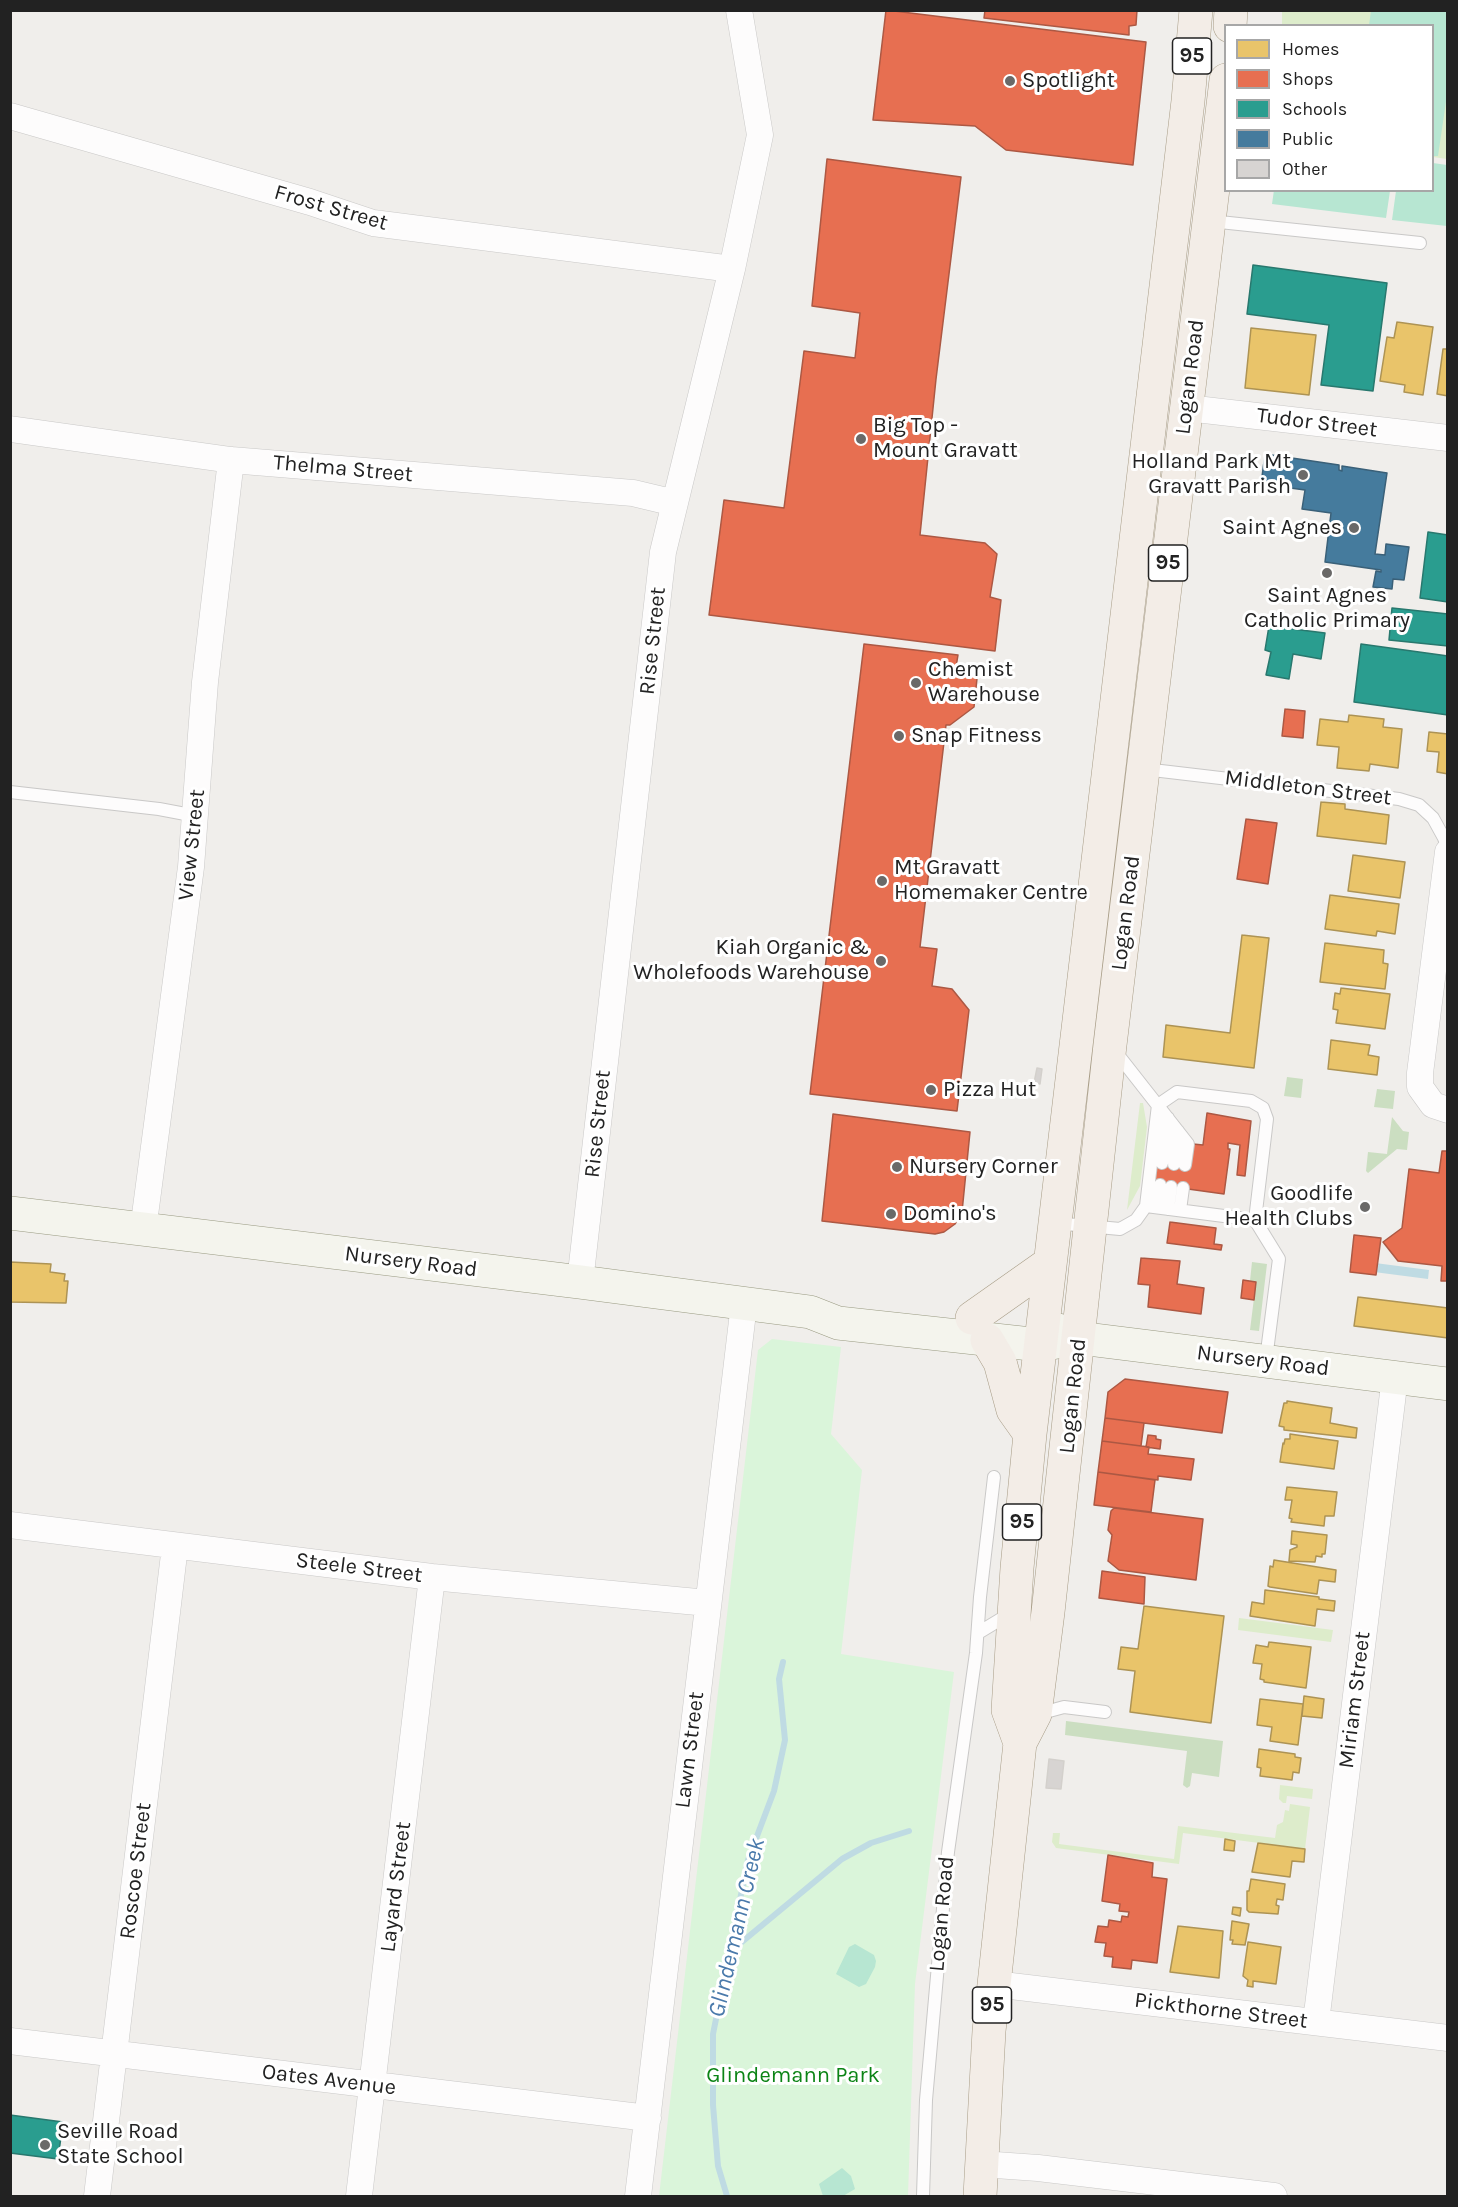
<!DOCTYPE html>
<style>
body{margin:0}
#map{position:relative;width:1458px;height:2207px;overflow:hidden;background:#f0eeeb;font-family:Karla,sans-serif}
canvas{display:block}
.frame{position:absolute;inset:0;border:12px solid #222;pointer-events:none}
.legend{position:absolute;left:1224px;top:24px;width:210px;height:168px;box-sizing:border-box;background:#fff;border:2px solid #a7a7a7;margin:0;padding:8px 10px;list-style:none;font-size:18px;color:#222}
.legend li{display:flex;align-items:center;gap:12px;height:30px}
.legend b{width:30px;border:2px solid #a7a7a7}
</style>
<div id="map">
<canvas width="1458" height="2207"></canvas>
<div class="frame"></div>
<ul class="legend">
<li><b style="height:16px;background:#e9c46a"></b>Homes</li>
<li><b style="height:16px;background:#e76f51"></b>Shops</li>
<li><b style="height:16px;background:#2a9d8f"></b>Schools</li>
<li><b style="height:16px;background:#457b9d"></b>Public</li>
<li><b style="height:16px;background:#d7d4d2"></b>Other</li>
</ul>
</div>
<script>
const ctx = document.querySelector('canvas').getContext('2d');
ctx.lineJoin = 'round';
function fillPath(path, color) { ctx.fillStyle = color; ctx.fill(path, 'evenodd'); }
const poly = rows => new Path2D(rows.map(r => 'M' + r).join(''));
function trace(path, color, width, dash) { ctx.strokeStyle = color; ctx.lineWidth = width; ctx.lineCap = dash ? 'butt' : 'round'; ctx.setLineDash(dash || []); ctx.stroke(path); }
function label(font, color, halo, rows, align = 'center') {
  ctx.font = font + ' Karla,sans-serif'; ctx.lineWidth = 6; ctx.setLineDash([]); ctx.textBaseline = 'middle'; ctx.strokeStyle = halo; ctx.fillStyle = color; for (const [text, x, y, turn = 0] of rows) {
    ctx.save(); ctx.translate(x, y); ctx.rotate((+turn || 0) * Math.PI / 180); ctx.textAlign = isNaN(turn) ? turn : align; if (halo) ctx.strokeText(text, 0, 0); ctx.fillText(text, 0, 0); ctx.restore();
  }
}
const grass = poly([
 [1282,11,1447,11,1447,159,1433,157,1432,26,1282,25],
 [1140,1103,1143,1103,1147,1127,1140,1186,1127,1210],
 [1239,1618,1333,1630,1331,1642,1238,1630],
 [1280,1785,1313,1789,1312,1799,1287,1796,1286,1803,1283,1803,1279,1799],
 [1290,1804,1310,1807,1305,1849,1183,1833,1179,1864,1056,1848,1052,1842,1053,1833,1060,1833,1059,1844,1174,1859,1178,1826,1275,1838,1277,1825,1283,1822,1285,1810,1289,1811]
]);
const forest = poly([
 [1287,1077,1303,1079,1301,1098,1284,1096],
 [1377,1089,1395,1091,1393,1109,1374,1107],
 [1392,1117,1403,1131,1409,1132,1407,1150,1397,1149,1368,1173,1366,1171,1368,1152,1387,1154],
 [1252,1262,1267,1264,1259,1331,1250,1330,1256,1282,1250,1281],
 [1066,1721,1223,1741,1219,1777,1192,1773,1190,1786,1187,1788,1183,1785,1187,1751,1065,1735]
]);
const park = poly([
 [772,1339,841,1347,831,1434,862,1470,841,1654,954,1672,915,1984,908,2196,659,2196,758,1350]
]);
const pitch = poly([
 [1371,11,1447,11,1448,88,1438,156,1432,156,1432,26,1369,25],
 [1433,163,1447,165,1447,226,1392,220,1396,191,1432,190],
 [1274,190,1390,190,1390,191,1386,218,1272,204],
 [855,1944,874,1955,876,1961,875,1967,866,1984,859,1987,836,1974,849,1947],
 [842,2168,851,2176,855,2189,843,2196,823,2196,819,2184]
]);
const water = poly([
 [1352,1260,1429,1270,1428,1279,1351,1269]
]);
const homes = poly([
 [1397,322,1433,327,1423,395,1404,392,1405,385,1380,381,1387,337,1394,338,1397,322],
 [1251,328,1316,335,1309,395,1245,388,1251,328],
 [1443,349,1448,349,1448,396,1437,394,1443,349],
 [1349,715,1384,719,1383,727,1402,729,1398,768,1370,764,1369,771,1337,768,1339,747,1317,745,1320,719,1348,722,1349,715],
 [1429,732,1448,734,1448,774,1437,772,1439,752,1427,751,1429,732],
 [1321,802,1345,804,1345,809,1389,815,1386,844,1317,836,1321,802],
 [1353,855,1405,862,1400,898,1348,891,1353,855],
 [1330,895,1399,904,1395,934,1377,931,1376,936,1325,929,1330,895],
 [1242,935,1269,938,1254,1068,1163,1057,1166,1025,1230,1033,1242,935],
 [1325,943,1384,950,1383,963,1388,964,1385,989,1320,982,1325,943],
 [1341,988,1390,994,1385,1029,1336,1023,1338,1010,1333,1009,1335,993,1340,994,1341,988],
 [1331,1040,1370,1045,1368,1055,1379,1057,1377,1075,1328,1069,1331,1040],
 [10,1262,51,1264,50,1272,65,1274,64,1281,68,1281,66,1303,10,1302,10,1262],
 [1358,1297,1448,1308,1448,1338,1354,1326,1358,1297],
 [1287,1401,1332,1408,1330,1423,1357,1428,1356,1438,1284,1430,1284,1427,1279,1426,1284,1403,1287,1403,1287,1401],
 [1290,1434,1338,1441,1334,1469,1280,1462,1283,1443,1284,1444,1285,1439,1290,1439,1290,1434],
 [1287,1487,1337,1492,1334,1516,1325,1516,1324,1526,1291,1522,1292,1519,1289,1518,1292,1500,1285,1500,1287,1487],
 [1292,1531,1327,1535,1325,1554,1322,1554,1322,1557,1316,1556,1315,1562,1289,1561,1290,1550,1297,1547,1297,1545,1291,1544,1292,1531],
 [1274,1560,1336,1570,1335,1582,1319,1580,1317,1594,1270,1587,1268,1586,1270,1566,1273,1567,1274,1560],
 [1265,1590,1319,1597,1319,1599,1335,1601,1334,1611,1317,1609,1315,1626,1250,1616,1252,1602,1264,1604,1265,1590],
 [1144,1606,1224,1616,1211,1723,1130,1712,1135,1671,1118,1669,1121,1647,1138,1649,1144,1606],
 [1269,1642,1311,1647,1306,1688,1264,1682,1264,1680,1260,1679,1262,1664,1253,1663,1256,1645,1268,1647,1269,1642],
 [1304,1696,1324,1699,1322,1718,1302,1716,1304,1696],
 [1260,1699,1303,1704,1298,1745,1270,1741,1272,1727,1257,1725,1260,1699],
 [1259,1749,1295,1754,1295,1757,1301,1758,1299,1773,1293,1772,1292,1780,1260,1776,1261,1768,1257,1767,1259,1749],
 [1225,1839,1235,1841,1234,1851,1224,1850,1225,1839],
 [1258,1843,1305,1849,1304,1862,1292,1861,1290,1877,1252,1872,1258,1843],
 [1251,1879,1285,1884,1283,1900,1277,1899,1276,1905,1279,1906,1278,1914,1249,1912,1247,1910,1247,1891,1249,1891,1251,1879],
 [1233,1907,1241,1908,1240,1916,1232,1914,1233,1907],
 [1232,1921,1249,1924,1245,1945,1232,1944,1233,1940,1230,1940,1232,1921],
 [1178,1926,1223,1931,1219,1978,1170,1972,1178,1926],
 [1248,1942,1281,1947,1276,1984,1253,1981,1253,1987,1247,1986,1248,1980,1243,1976,1248,1942]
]);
const shops = poly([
 [886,10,1146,42,1133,165,1006,150,975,126,873,120,886,10],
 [985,10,1137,10,1136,25,1129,26,1129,35,984,18,985,10],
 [827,159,961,177,936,379,920,535,985,543,997,554,990,597,1001,600,995,651,709,615,724,500,784,508,804,351,855,358,860,313,812,306,827,159],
 [864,644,958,655,956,667,978,669,974,707,950,725,946,725,920,947,937,949,932,986,952,989,969,1010,957,1111,810,1094,864,644],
 [1285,709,1305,711,1303,738,1282,736,1285,709],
 [1246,819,1277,823,1268,884,1237,879,1246,819],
 [1207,1113,1251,1121,1245,1176,1237,1175,1240,1145,1228,1143,1228,1149,1230,1149,1224,1194,1152,1184,1155,1162,1190,1166,1193,1144,1203,1145,1207,1113],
 [833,1114,970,1132,962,1212,955,1224,944,1232,935,1234,822,1221,833,1114],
 [1442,1151,1448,1151,1448,1281,1441,1281,1442,1266,1398,1261,1383,1242,1402,1228,1409,1169,1439,1173,1442,1151],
 [1170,1222,1216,1228,1214,1244,1222,1245,1221,1250,1167,1243,1170,1222],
 [1354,1235,1381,1238,1376,1275,1350,1272,1354,1235],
 [1141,1258,1180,1261,1177,1284,1204,1288,1201,1314,1148,1307,1150,1285,1138,1284,1141,1258],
 [1243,1280,1256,1282,1254,1300,1241,1298,1243,1280],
 [1125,1379,1228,1392,1222,1433,1105,1418,1108,1392,1125,1379],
 [1105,1418,1144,1423,1141,1446,1102,1441,1105,1418],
 [1148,1435,1156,1436,1156,1439,1161,1440,1160,1449,1146,1447,1148,1435],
 [1102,1441,1149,1447,1148,1454,1194,1459,1191,1480,1158,1476,1158,1480,1098,1472,1102,1441],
 [1098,1472,1155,1480,1151,1512,1094,1505,1098,1472],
 [1114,1508,1203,1519,1196,1580,1119,1570,1108,1561,1112,1535,1108,1530,1111,1511,1114,1508],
 [1102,1571,1145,1577,1144,1604,1099,1598,1102,1571],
 [1108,1855,1153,1863,1152,1877,1167,1879,1157,1963,1132,1960,1131,1969,1112,1967,1113,1957,1104,1956,1106,1943,1095,1942,1098,1926,1108,1927,1109,1920,1121,1922,1122,1916,1128,1917,1129,1912,1119,1911,1120,1904,1102,1901,1108,1855]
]);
const schools = poly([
 [1253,265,1387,283,1373,391,1321,385,1329,325,1247,314,1253,265],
 [1428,532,1448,535,1448,602,1420,598,1428,532],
 [1392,608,1448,614,1448,646,1389,640,1392,608],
 [1269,626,1325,633,1321,659,1293,654,1289,679,1266,675,1271,652,1265,650,1269,626],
 [1361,644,1448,656,1448,715,1354,702,1361,644],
 [10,2115,63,2122,58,2159,10,2153,10,2115]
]);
const public = poly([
 [1265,454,1339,465,1339,470,1342,471,1342,466,1387,473,1375,554,1385,555,1386,544,1409,547,1404,580,1393,579,1392,589,1373,587,1376,571,1381,572,1381,570,1325,562,1331,513,1302,509,1305,490,1261,484,1265,454]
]);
const stream = poly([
 [731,1951,842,1859,871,1843,909,1831],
 [727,2196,718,2166,713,2105,713,2034,748,1860,774,1791,785,1740,779,1679,783,1662]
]);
const building = poly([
 [1037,1068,1042,1069,1040,1084,1034,1083,1037,1068],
 [1049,1759,1064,1761,1061,1789,1046,1788,1049,1759]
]);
const lane = poly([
 [1210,221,1420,243],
 [1144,769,1399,799,1419,805,1433,818,1444,838,1448,849],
 [10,792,159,809,196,816],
 [1115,1051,1188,1144,1185,1165],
 [1162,1163,1168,1118],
 [1174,1164,1178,1131],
 [1146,1206,1255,1220,1279,1259,1266,1359],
 [1157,1207,1160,1185],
 [1168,1209,1171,1187],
 [1180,1210,1183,1188],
 [1055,1223,1120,1229,1136,1220,1146,1206,1158,1105,1177,1092,1251,1101,1263,1108,1267,1119,1255,1220],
 [978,1633,1011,1613],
 [1038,1714,1064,1707,1105,1712],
 [923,2196,926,2100,948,1852,976,1653,980,1597,994,1477]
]);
const street = poly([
 [10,116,310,202,373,223,732,269],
 [1187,408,1448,438],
 [10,429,231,460,633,493,675,503],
 [1448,852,1420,1073,1420,1087,1433,1105,1448,1110],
 [143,1230,191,867,205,682,231,460],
 [580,1282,663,552,732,269,760,135,739,10],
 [10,1525,432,1577,708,1603],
 [994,1984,1448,2038],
 [1316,2022,1395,1377],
 [10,2041,648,2118],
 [981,2164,1038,2168,1274,2196],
 [97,2196,175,1546],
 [359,2196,432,1577],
 [638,2196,744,1304]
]);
const secondary = poly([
 [10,1213,580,1282,810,1312,838,1323,1040,1345,1079,1338],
 [1058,1330,1079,1338,1448,1384]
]);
const primary = poly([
 [1230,26,1231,10],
 [972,1318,1050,1263],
 [987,1340,1000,1362,1013,1410,1030,1434],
 [1020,1743,1008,1710,1017,1568,1030,1434,1188,101,1196,10],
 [980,2196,989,2031,1020,1743,1035,1714,1048,1612,1110,1045,1226,80]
]);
const markers = [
 [1010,81,6,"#6a6968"],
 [861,439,6,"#6a6968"],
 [1303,475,6,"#6a6968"],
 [1354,528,6,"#6a6968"],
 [1327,573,6,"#6a6968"],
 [916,683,6,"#6a6968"],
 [899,736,6,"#6a6968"],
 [882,881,6,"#6a6968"],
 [881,961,6,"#6a6968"],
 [931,1090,6,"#6a6968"],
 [897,1167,6,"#6a6968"],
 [1365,1207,6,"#6a6968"],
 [891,1214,6,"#6a6968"],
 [45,2145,6,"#6a6968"]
];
const shields = [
 [1192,56,39],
 [1168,563,39],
 [1022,1522,39],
 [992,2005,39]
];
const shieldNames = [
 ["95",1192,56],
 ["95",1168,563],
 ["95",1022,1522],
 ["95",992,2005]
];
const poiNames = [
 ["Spotlight",1022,81],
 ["Big Top -",873,426],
 ["Mount Gravatt",873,451],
 ["Holland Park Mt",1291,462,"right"],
 ["Gravatt Parish",1291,487,"right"],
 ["Saint Agnes",1342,528,"right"],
 ["Saint Agnes",1327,596,"center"],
 ["Catholic Primary",1327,621,"center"],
 ["Chemist",928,670],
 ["Warehouse",928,695],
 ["Snap Fitness",911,736],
 ["Mt Gravatt",894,868],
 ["Homemaker Centre",894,893],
 ["Kiah Organic &",869,948,"right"],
 ["Wholefoods Warehouse",869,973,"right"],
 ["Pizza Hut",943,1090],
 ["Nursery Corner",909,1167],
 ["Goodlife",1353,1194,"right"],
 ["Health Clubs",1353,1219,"right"],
 ["Domino's",903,1214],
 ["Seville Road",57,2132],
 ["State School",57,2157]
];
const streetNames = [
 ["Frost Street",331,208,16],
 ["Logan Road",1190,377,-83],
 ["Tudor Street",1317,423,7],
 ["Thelma Street",343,469,5],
 ["Rise Street",653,641,-84],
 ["Middleton Street",1308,788,7],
 ["View Street",192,845,-84],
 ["Logan Road",1126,913,-83],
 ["Rise Street",598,1124,-84],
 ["Nursery Road",411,1262,7],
 ["Nursery Road",1263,1361,7],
 ["Logan Road",1073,1396,-84],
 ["Steele Street",359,1568,7],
 ["Miriam Street",1355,1700,-83],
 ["Lawn Street",690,1750,-83],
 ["Roscoe Street",136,1871,-83],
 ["Layard Street",396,1887,-83],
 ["Logan Road",942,1914,-85],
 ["Pickthorne Street",1221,2011,7],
 ["Oates Avenue",329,2080,7]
];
const parkNames = [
 ["Glindemann Park",793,2076]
];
const waterNames = [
 ["Glindemann Creek",737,1928,-77]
];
fillPath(grass, '#ddeccb');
fillPath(forest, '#cbdec1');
fillPath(park, '#daf5da');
fillPath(pitch, '#b7e6d2');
fillPath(water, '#bfdbe3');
fillPath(homes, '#e9c46a');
trace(homes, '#ad9354', 1.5);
fillPath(shops, '#e76f51');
trace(shops, '#ac5843', 1.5);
fillPath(schools, '#2a9d8f');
trace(schools, '#28786e', 1.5);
fillPath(public, '#457b9d');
trace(public, '#3a6078', 1.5);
trace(stream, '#bfdbe3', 6);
fillPath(building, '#d7d4d2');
trace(building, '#d3d0cc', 1.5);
trace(lane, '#c9c8c7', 14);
trace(street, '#c9c8c7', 27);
trace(secondary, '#999a82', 34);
trace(primary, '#a79c86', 34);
trace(lane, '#fdfcfc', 12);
trace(street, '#fdfcfc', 26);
trace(secondary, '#f4f4ed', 33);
trace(primary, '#f3ede7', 33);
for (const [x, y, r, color] of markers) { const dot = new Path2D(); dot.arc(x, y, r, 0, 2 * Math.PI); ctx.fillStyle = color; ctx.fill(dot); trace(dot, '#fff', 2); }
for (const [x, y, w] of shields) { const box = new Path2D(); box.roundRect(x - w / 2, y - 18, w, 36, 4.5); ctx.fillStyle = '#fff'; ctx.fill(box); trace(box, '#222', 1.5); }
label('bold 21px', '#222', null, shieldNames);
label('22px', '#222', '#fff', poiNames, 'left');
label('22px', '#222', '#fff', streetNames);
label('22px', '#0c8416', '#fff', parkNames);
label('italic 24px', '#4a7aab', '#fff', waterNames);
</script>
